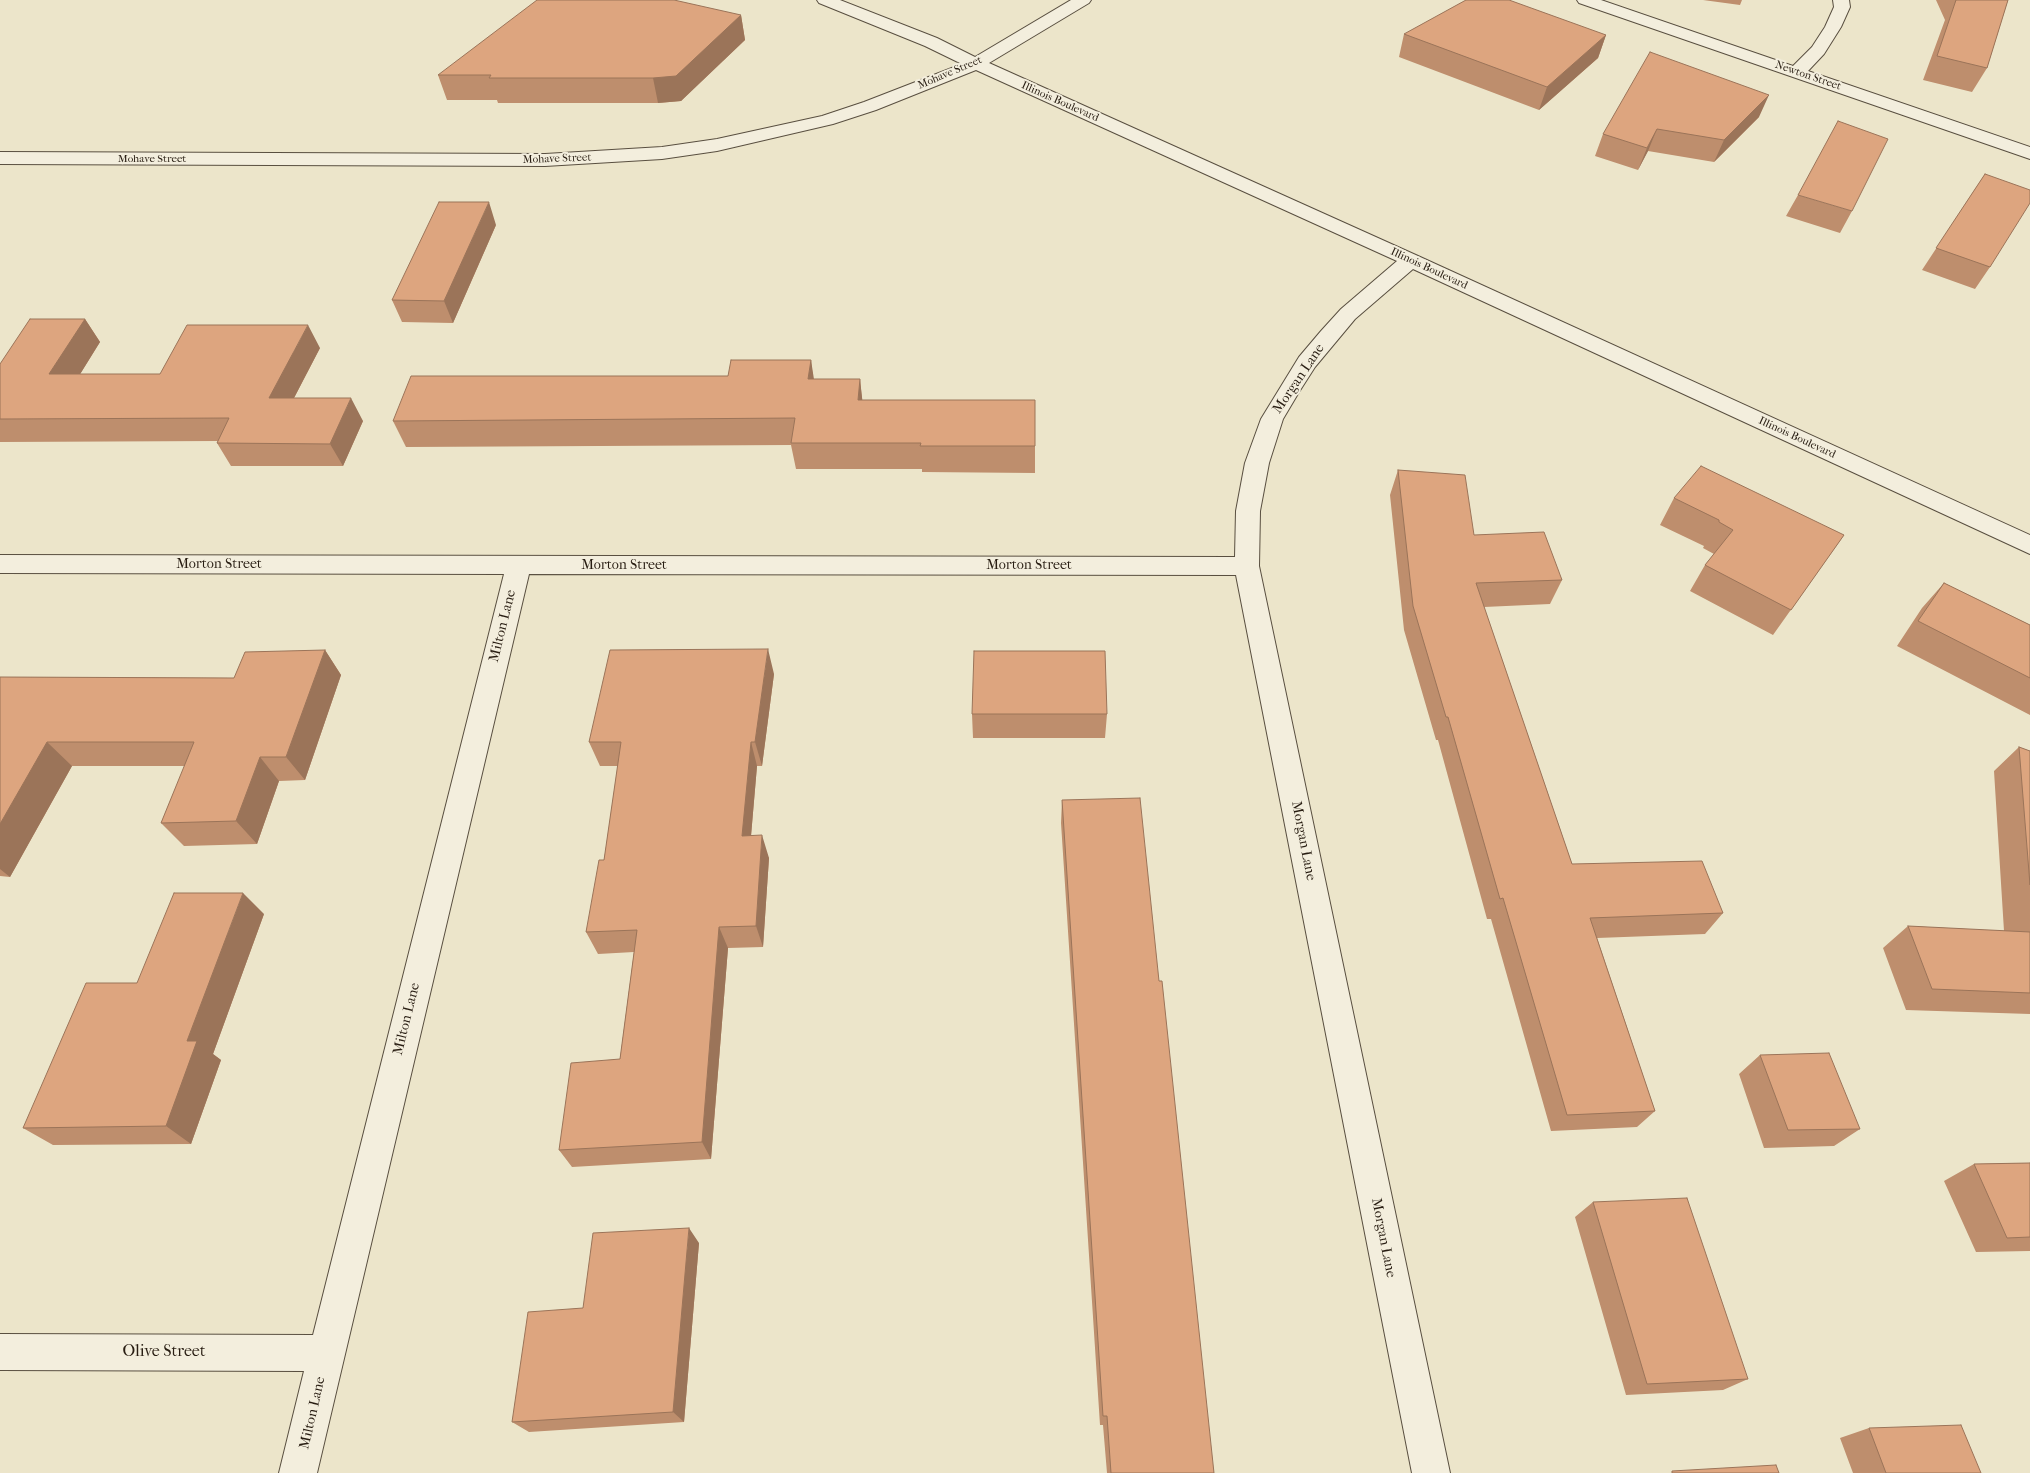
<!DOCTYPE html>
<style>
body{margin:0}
canvas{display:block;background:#ece5ca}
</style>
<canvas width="2030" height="1473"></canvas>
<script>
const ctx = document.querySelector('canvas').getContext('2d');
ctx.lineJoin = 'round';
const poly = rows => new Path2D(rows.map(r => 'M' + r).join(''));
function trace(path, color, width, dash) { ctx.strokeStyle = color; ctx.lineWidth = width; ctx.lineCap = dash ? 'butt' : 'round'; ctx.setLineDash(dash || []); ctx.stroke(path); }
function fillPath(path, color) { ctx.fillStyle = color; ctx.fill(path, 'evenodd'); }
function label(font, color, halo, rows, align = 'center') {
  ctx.font = font + ' "IM FELL French Canon",serif'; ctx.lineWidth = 4; ctx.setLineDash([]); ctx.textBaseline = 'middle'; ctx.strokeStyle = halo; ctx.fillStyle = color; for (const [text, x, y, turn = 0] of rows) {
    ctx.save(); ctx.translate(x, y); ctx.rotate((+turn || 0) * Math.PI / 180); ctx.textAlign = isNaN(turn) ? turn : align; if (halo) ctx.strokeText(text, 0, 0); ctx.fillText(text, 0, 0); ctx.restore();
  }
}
const minor = poly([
 [817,0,840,0,937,38,975,57,1071,0,1091,0,1089,3,989,63,1418,256,2030,535,2030,554,1413,269,1355,319,1315,367,1299,392,1283,419,1269,463,1260,511,1259,566,1450,1473,1412,1473,1236,575,529,574,317,1473,279,1473,304,1371,0,1370,0,1334,313,1335,504,574,0,573,0,555,1235,557,1236,511,1245,463,1261,419,1299,357,1321,331,1341,309,1397,261,976,70,876,110,833,124,717,151,662,159,545,166,0,164,0,152,545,154,662,147,717,139,822,116,864,102,962,64,925,46,819,3,817,0],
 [1577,0,1601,0,1793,66,1812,47,1825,27,1834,7,1833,0,1849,0,1850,7,1841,27,1824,54,1808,71,2030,147,2030,159,1579,3,1577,0]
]);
const wall = poly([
 [1703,0,1742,0,1740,5],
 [1936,0,2008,0,1987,68,1972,92,1923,80,1945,20],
 [741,15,745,40,681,101,658,103,498,103,497,100,447,100,438,75],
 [1404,34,1606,35,1598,58,1539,110,1399,57],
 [1759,117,1714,162,1648,151,1638,170,1595,156,1603,134],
 [1985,174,1990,267,1975,289,1922,270],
 [1798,195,1852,211,1840,233,1786,216],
 [496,225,453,323,402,322,392,300],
 [85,319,100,342,80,374,160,374,320,348,294,398,363,421,343,466,231,466,217,443,218,441,0,442,0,364],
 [811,360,813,379,860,379,862,400,1035,446,1035,473,922,472,922,469,796,469,791,445,406,447,393,421,728,376],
 [1398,470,1474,535,1562,580,1550,604,1484,607,1572,864,1723,913,1705,934,1597,938,1655,1111,1637,1127,1551,1131,1491,919,1487,919,1438,740,1436,740,1404,630,1390,495],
 [1674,498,1844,535,1773,635,1690,591,1705,565,1714,554,1703,548,1704,546,1660,525],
 [1944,583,2030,625,2030,715,1897,646,1922,608],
 [325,650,341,675,305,780,279,781,257,844,184,846,161,823,185,766,72,766,10,877,0,876,0,677,234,678],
 [774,674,762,766,757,766,751,836,769,858,763,947,728,948,711,1159,572,1167,559,1150,620,1059,634,952,598,954,586,932,604,860,618,766,600,766,589,742],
 [972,714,1107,714,1105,738,973,738],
 [2019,747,2030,751,2030,1014,1906,1010,1883,948,1908,926,2004,931,1994,771],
 [1062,800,1214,1473,1107,1473,1103,1425,1100,1425,1061,823],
 [264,914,213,1054,221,1060,191,1144,53,1145,23,1128,137,983],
 [1760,1055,1860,1129,1834,1146,1764,1148,1739,1074],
 [2030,1163,2030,1251,1976,1252,1944,1181,1974,1164],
 [1593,1202,1748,1379,1723,1390,1626,1395,1575,1217],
 [699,1243,684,1422,529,1432,512,1422,583,1308],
 [1869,1428,1981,1473,1853,1473,1840,1438]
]);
const shadedWall = poly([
 [741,15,745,40,681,101,658,103,653,78],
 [1606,35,1598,58,1539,110,1547,87],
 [1769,95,1759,117,1714,162,1724,140],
 [1657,129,1648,151,1638,170,1647,148],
 [489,202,496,225,453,323,444,301],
 [85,319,100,342,66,397,49,374],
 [308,325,320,348,282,421,269,398],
 [811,360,815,386,808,379],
 [860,379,863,406,858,400],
 [351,398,363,421,343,466,330,444],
 [768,649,774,674,762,766,755,742],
 [325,650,341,675,305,780,286,757],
 [47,742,72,766,10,877,0,869,0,824],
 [751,742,757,766,749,859,742,836],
 [260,757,279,781,257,844,236,821],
 [762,835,769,858,763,947,756,926],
 [243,893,264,914,213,1054,221,1060,191,1144,166,1126,187,1041],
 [719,927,728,948,711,1159,702,1142],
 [689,1228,699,1243,684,1422,673,1412]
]);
const building = poly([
 [537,0,674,0,741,15,676,76,653,78,489,78,491,75,438,75,537,0],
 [1466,0,1509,0,1606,35,1547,87,1404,34,1466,0],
 [1956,0,2008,0,1987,68,1937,56,1956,0],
 [1650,52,1769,95,1724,140,1657,129,1647,148,1603,134,1650,52],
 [1838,121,1888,139,1852,211,1798,195,1838,121],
 [1985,174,2030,190,2030,203,1990,267,1936,248,1985,174],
 [439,202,489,202,444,301,392,300,439,202],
 [30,319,85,319,49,374,160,374,187,325,308,325,269,398,351,398,330,444,217,443,229,418,0,419,0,364,30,319],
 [731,360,811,360,808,379,860,379,858,400,1035,400,1035,446,920,446,921,443,791,443,795,418,393,421,411,376,728,376,731,360],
 [1701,466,1844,535,1791,610,1705,565,1733,530,1719,522,1719,520,1674,498,1701,466],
 [1398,470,1465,475,1474,535,1544,532,1562,580,1476,583,1572,864,1702,861,1723,913,1590,918,1655,1111,1567,1115,1503,898,1500,899,1448,717,1446,717,1413,606,1398,470],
 [1944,583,2030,625,2030,678,1918,621,1944,583],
 [768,649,755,742,751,742,742,836,762,835,756,926,719,927,702,1142,559,1150,571,1063,620,1059,637,930,586,932,599,860,604,860,621,742,589,742,610,650,768,649],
 [325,650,286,757,260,757,236,821,161,823,194,742,47,742,0,824,0,677,234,678,245,652,325,650],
 [974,651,1105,651,1107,714,972,714,974,651],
 [2019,747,2030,751,2030,885,2019,747],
 [1140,798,1159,981,1162,981,1214,1473,1111,1473,1107,1416,1103,1416,1062,800,1140,798],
 [174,893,243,893,187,1041,197,1041,166,1126,23,1128,86,983,137,983,174,893],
 [1908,926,2030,932,2030,993,1932,989,1908,926],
 [1829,1053,1860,1129,1788,1130,1760,1055,1829,1053],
 [2030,1163,2030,1237,2007,1238,1974,1164,2030,1163],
 [1687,1198,1748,1379,1647,1384,1593,1202,1687,1198],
 [689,1228,673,1412,512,1422,528,1312,583,1308,593,1233,689,1228],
 [1961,1425,1981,1473,1886,1473,1869,1428,1961,1425],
 [1776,1465,1779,1473,1672,1473,1672,1471,1776,1465]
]);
const farStreetnames = [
 ["Mohave Street",950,73,-23],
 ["Newton Street",1808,76,19],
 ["Illinois Boulevard",1060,102,24],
 ["Mohave Street",152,159],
 ["Mohave Street",557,159,-2],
 ["Illinois Boulevard",1429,269,25],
 ["Illinois Boulevard",1797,438,25]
];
const streetNames = [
 ["Morgan Lane",1299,379,-56],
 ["Morton Street",219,565],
 ["Morton Street",624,566],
 ["Morton Street",1029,566],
 ["Milton Lane",503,626,-76],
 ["Morgan Lane",1303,841,79],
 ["Milton Lane",407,1019,-76],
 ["Morgan Lane",1383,1238,79],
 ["Milton Lane",313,1413,-77]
];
const nearStreetnames = [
 ["Olive Street",164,1352]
];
trace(minor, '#594f40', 2);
fillPath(minor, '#f3eedd');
fillPath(wall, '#be8e6d');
fillPath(shadedWall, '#9b7459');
fillPath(building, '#dda57f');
trace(building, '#9b7459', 1);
label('11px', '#281d12', '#f3eedd', farStreetnames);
label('14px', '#281d12', '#f3eedd', streetNames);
label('16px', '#281d12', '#f3eedd', nearStreetnames);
</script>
